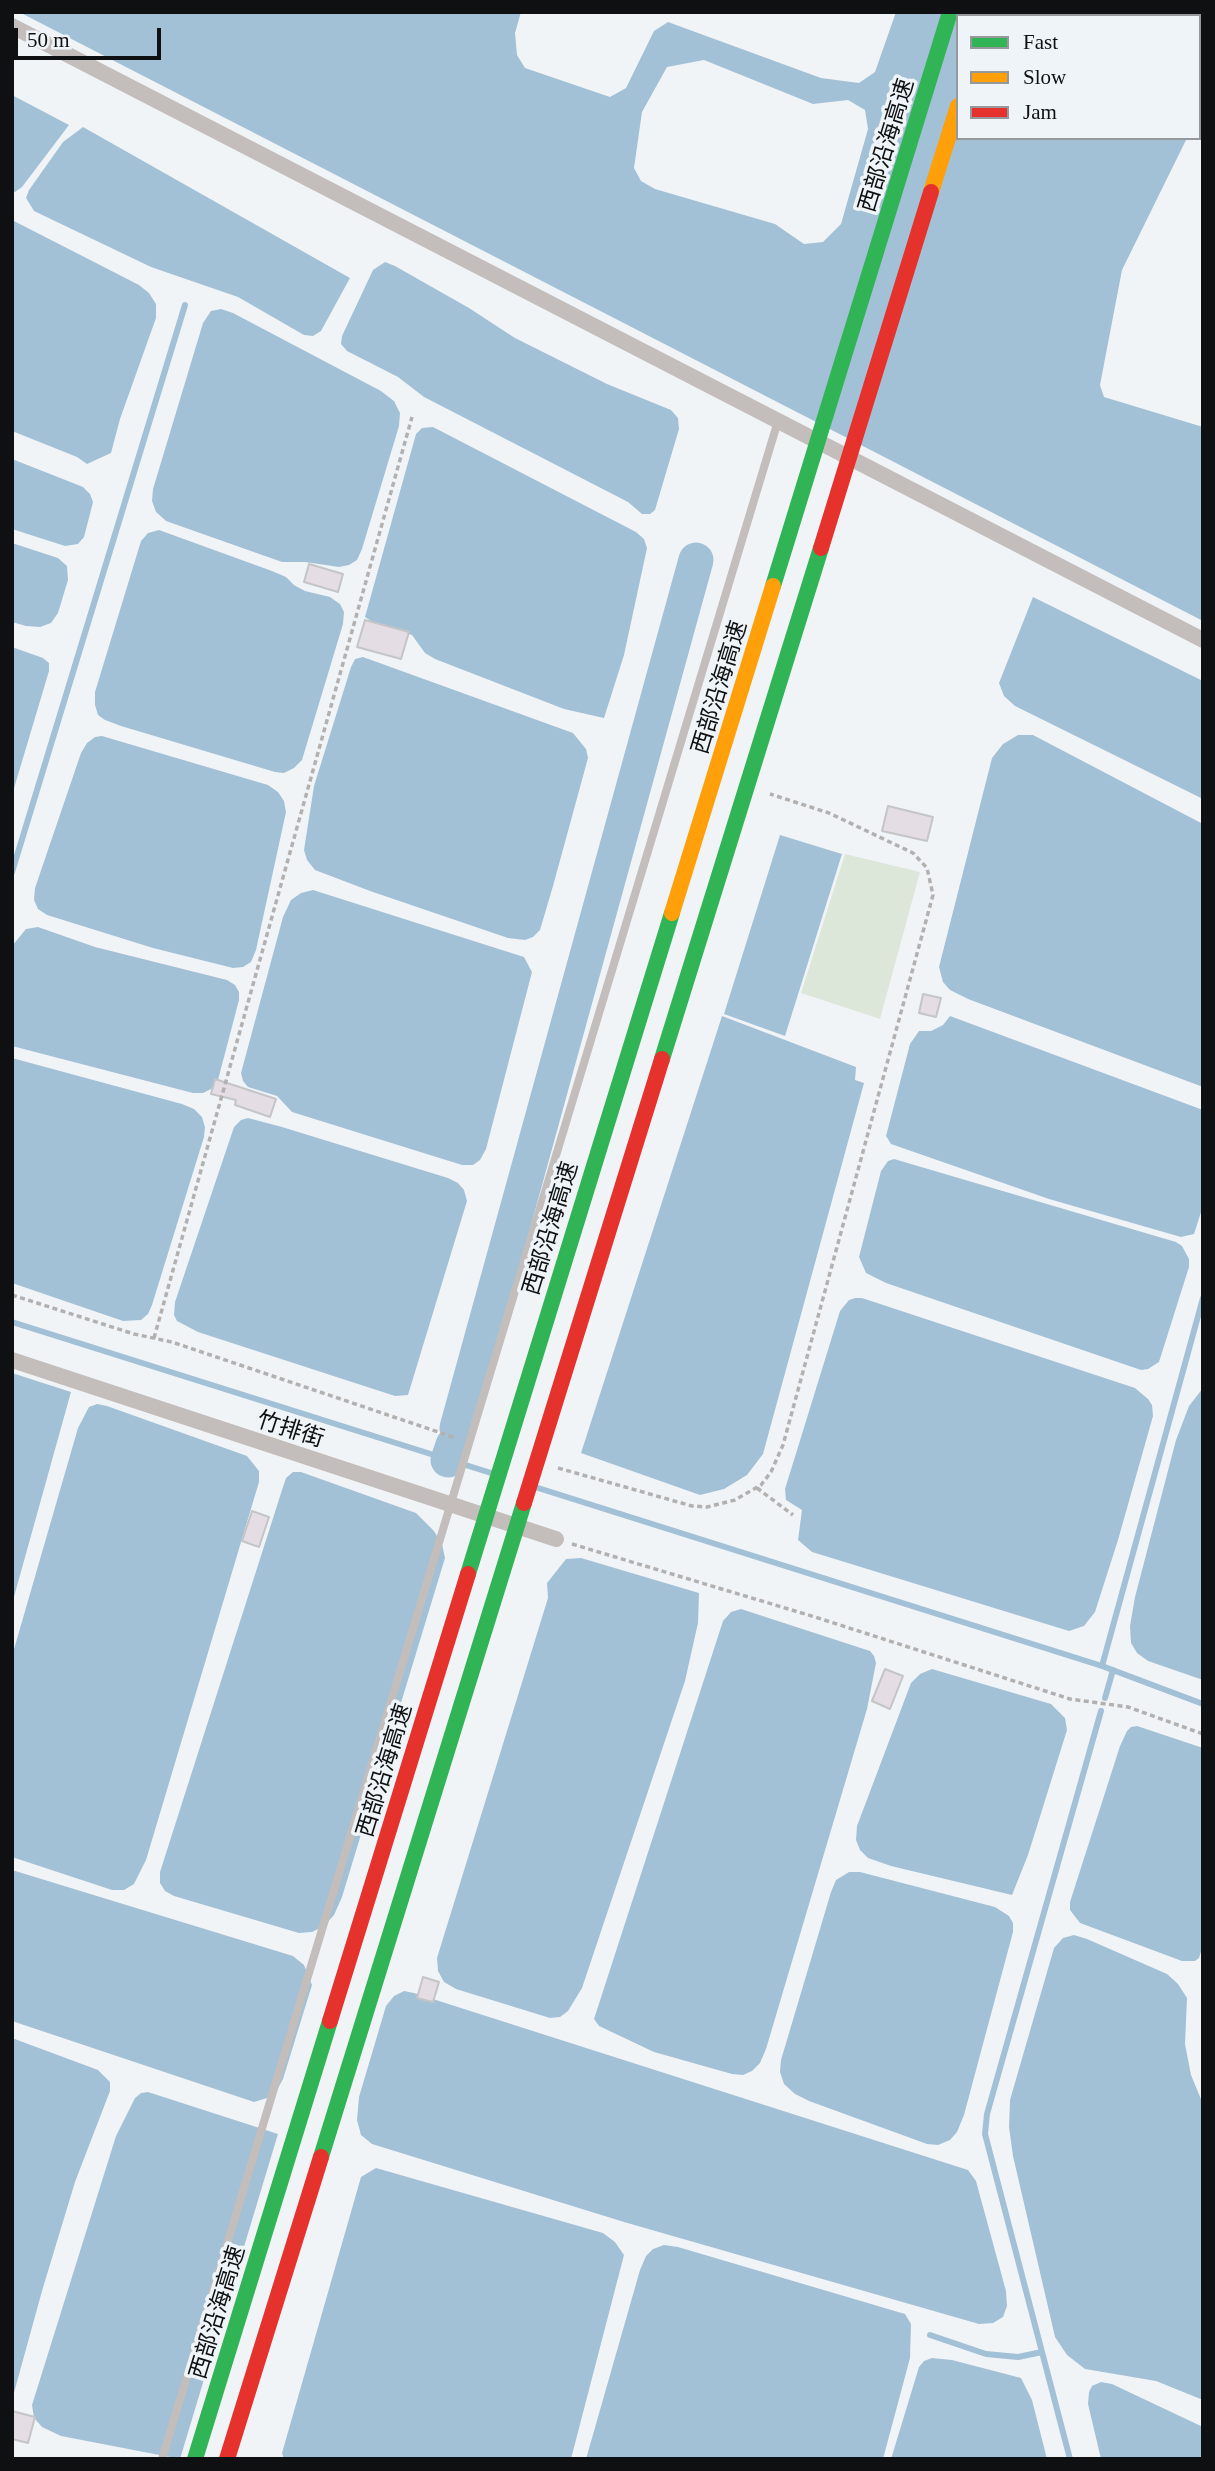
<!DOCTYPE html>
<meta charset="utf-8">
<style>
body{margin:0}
#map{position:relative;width:1215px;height:2471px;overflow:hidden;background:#f1f4f7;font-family:Georgia,serif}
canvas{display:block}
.frame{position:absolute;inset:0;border:14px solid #0e1011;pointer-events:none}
.legend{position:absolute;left:956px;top:14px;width:245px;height:126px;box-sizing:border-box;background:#eff4f9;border:2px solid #95999c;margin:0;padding:9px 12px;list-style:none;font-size:21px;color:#0e1011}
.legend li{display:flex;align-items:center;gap:14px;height:35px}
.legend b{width:35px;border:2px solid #95999c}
.scale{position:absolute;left:14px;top:28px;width:147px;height:32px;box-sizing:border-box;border:4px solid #0e1011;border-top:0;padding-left:9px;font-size:21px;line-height:24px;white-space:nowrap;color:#0e1011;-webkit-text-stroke:5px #eff4f9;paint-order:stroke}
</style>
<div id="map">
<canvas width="1215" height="2471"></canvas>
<div class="frame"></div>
<ul class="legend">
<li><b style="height:9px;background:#30b455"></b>Fast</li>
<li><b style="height:9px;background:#ff9f0a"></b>Slow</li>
<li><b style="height:9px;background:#e5322d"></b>Jam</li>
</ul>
<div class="scale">50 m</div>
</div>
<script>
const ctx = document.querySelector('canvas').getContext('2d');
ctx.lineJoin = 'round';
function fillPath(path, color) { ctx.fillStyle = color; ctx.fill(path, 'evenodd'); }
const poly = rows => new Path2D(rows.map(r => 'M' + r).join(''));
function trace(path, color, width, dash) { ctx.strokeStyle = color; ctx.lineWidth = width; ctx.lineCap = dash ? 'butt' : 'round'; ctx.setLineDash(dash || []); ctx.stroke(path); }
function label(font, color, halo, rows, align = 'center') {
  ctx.font = font + ' Georgia,"Noto Sans SC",serif'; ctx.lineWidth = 7; ctx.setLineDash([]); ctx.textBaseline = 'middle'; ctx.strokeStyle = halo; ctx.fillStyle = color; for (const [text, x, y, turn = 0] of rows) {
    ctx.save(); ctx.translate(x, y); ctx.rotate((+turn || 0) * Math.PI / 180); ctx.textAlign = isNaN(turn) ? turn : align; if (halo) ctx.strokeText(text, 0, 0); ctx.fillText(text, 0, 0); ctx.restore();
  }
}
const green = poly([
 [845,854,920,872,880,1019,801,993]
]);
const water = poly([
 [19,12,521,12,515,33,517,55,525,68,610,97,626,88,654,31,668,22,821,78,859,83,875,72,896,12,1203,12,1203,105,1199,112,1199,16,958,16,958,138,1187,138,1122,270,1100,385,1104,397,1203,427,1203,621],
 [704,60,813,104,848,100,865,110,868,129,841,224,823,242,804,244,775,224,655,189,641,181,634,168,642,112,667,67],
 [12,95,69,125,22,187,15,192,12,191],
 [83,127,350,278,321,331,313,336,304,335,238,297,151,267,34,211,26,198,29,190,63,142],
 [12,220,139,285,149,293,156,304,156,318,120,419,111,453,87,464,77,457,12,431],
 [385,262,395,266,469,308,515,338,607,384,671,410,678,418,679,429,655,510,650,514,642,514,628,502,424,397,398,377,347,351,341,344,342,336,373,270],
 [221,309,233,313,381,391,394,401,400,413,399,426,362,549,357,560,349,565,339,567,305,562,282,562,166,521,156,512,152,501,153,489,203,323,211,311],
 [433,427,636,532,644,539,647,548,624,655,604,718,564,709,435,659,425,653,412,635,379,626,365,617,416,434,422,428],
 [12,459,73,483,83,487,90,494,93,502,91,510,84,537,78,544,65,546,12,529],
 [159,530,272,571,286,577,294,585,305,591,330,597,340,604,344,612,343,624,302,760,294,768,284,773,275,772,121,726,105,720,98,715,95,705,95,692,141,541,148,533],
 [12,543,58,558,67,566,68,580,58,613,51,623,40,627,26,626,12,622],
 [1033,597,1203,681,1203,799,1015,706,1004,696,999,683],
 [12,647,43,658,49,663,49,671,12,795],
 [363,657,573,733,586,749,588,758,553,886,540,930,533,937,525,940,508,938,370,891,315,870,307,860,304,850,314,786,351,667,355,659],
 [1018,735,1033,735,1203,824,1203,1087,968,999,950,990,943,982,939,967,992,758,1003,744],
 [102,736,268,785,278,792,284,801,286,812,256,950,251,962,243,967,233,968,153,948,47,915,38,909,34,900,35,888,81,753,87,743,95,737],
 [780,835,842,854,785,1036,724,1014],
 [313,890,524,957,532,972,486,1149,480,1160,473,1165,462,1165,292,1112,277,1096,248,1087,243,1081,241,1073,283,917,291,900,301,893],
 [38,927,95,947,227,980,235,985,239,992,239,1000,218,1080,213,1088,203,1093,193,1093,12,1046,12,946,26,929],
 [722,1016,856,1067,855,1080,864,1083,763,1454,747,1475,724,1489,700,1495,581,1453],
 [950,1016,1203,1110,1203,1206,1194,1234,1181,1237,1049,1199,891,1144,886,1136,910,1044,919,1031,931,1031,943,1025],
 [12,1058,182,1104,194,1109,202,1117,205,1127,204,1137,152,1305,148,1314,141,1320,123,1321,12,1283],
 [248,1118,282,1127,448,1178,458,1183,464,1190,467,1201,408,1395,395,1396,198,1332,177,1321,174,1315,175,1302,234,1127,241,1120],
 [894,1159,1176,1242,1182,1246,1189,1259,1189,1267,1159,1362,1148,1369,1141,1370,886,1283,866,1273,859,1257,881,1171,888,1161],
 [855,1298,862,1298,1135,1388,1148,1399,1152,1405,1153,1416,1118,1540,1095,1612,1084,1626,1069,1631,812,1552,798,1540,802,1510,786,1500,785,1489,840,1311,849,1300],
 [12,1373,71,1392,12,1604],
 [1203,1388,1203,1680,1148,1661,1137,1653,1131,1643,1130,1626,1135,1597,1176,1440,1189,1406],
 [97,1404,107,1406,247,1456,259,1471,259,1482,146,1860,134,1884,124,1890,112,1890,12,1857,12,1656,78,1428,89,1407],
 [293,1472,301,1472,416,1513,434,1531,442,1544,445,1558,342,1897,334,1915,324,1926,312,1932,299,1933,174,1896,165,1891,160,1883,160,1872,282,1490,286,1478],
 [581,1558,699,1593,698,1623,685,1681,582,1988,568,2011,560,2017,550,2018,456,1989,444,1982,438,1971,437,1958,548,1598,547,1583,566,1559],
 [741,1609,870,1651,874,1656,876,1663,867,1709,766,2049,760,2063,752,2071,743,2075,732,2074,654,2052,599,2026,594,2019,723,1621,731,1612],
 [932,1669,1051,1704,1065,1718,1067,1730,1028,1855,1012,1895,891,1866,868,1858,860,1850,856,1840,857,1826,911,1683,920,1674],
 [1137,1726,1203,1748,1203,1945,1199,1958,1195,1961,1182,1961,1080,1923,1070,1910,1070,1902,1120,1746,1127,1731,1131,1727],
 [12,1870,293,1956,304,1965,312,1985,283,2079,277,2090,267,2098,254,2102,12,2021],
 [849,1872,860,1872,995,1907,1009,1916,1013,1923,1013,1932,964,2115,957,2132,950,2140,938,2145,927,2144,809,2101,795,2094,784,2084,780,2072,781,2060,831,1892,836,1880],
 [1074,1935,1087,1939,1167,1974,1178,1984,1187,1998,1185,2044,1191,2075,1203,2104,1203,2400,1156,2381,1085,2369,1067,2355,1055,2337,1013,2156,1009,2127,1010,2100,1054,1948,1063,1938],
 [404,1991,414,1993,968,2170,976,2181,1006,2291,1007,2306,1003,2317,993,2323,979,2324,624,2222,372,2144,361,2135,357,2120,359,2097,386,2006,394,1996],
 [12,2038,98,2070,110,2082,110,2091,75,2182,42,2291,12,2400],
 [148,2092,278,2134,180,2459,61,2436,42,2427,34,2418,32,2405,116,2136,135,2098,141,2093],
 [376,2168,603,2233,615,2242,624,2255,571,2459,284,2459,282,2453,357,2191,361,2177],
 [664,2245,678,2247,905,2314,911,2324,910,2358,883,2459,586,2459,640,2270,646,2256,653,2249],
 [932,2358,952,2360,1021,2378,1032,2400,1047,2459,891,2459,919,2367,924,2361],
 [1101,2382,1112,2384,1203,2427,1203,2459,1101,2459,1088,2404,1089,2392,1092,2386]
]);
const stream = poly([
 [12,872,185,305],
 [12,1322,491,1473],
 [535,1487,1102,1666,1203,1704],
 [1102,1666,1203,1298],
 [1105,1698,1113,1670],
 [930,2335,986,2354,1018,2357,1042,2352],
 [1070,2459,985,2134,987,2114,1101,1711]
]);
const river = poly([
 [457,1428,696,560],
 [448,1460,453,1445]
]);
const building = poly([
 [309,564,343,574,338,592,304,582,309,564],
 [365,620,409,632,401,659,357,647,365,620],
 [888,806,933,817,927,841,882,831,888,806],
 [923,994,941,998,936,1017,919,1013,923,994],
 [215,1079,276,1099,270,1117,235,1105,236,1100,211,1094,215,1079],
 [252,1511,269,1517,259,1547,242,1541,252,1511],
 [885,1669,903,1676,890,1709,872,1701,885,1669],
 [423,1977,439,1982,433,2002,417,1998,423,1977],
 [12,2411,35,2417,28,2443,12,2439,12,2411]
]);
const path = poly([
 [12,1295,134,1334,172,1342,456,1438],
 [154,1338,412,417],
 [558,1468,692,1506,707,1507,735,1500,761,1485,771,1472,783,1445,933,895,927,868,913,853,829,813,770,794],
 [757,1488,793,1515],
 [572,1544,815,1617,1070,1699,1128,1707,1203,1734],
 [1203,2021,1203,2029]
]);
const lane = poly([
 [162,2459,778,421]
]);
const street = poly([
 [12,26,1203,640],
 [12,1360,556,1539]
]);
const fast = poly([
 [986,16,987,12],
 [773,586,950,12],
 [662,1059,821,548],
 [468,1574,672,913],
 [321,2157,524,1503],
 [195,2459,330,2021]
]);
const slow = poly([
 [931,192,958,106],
 [672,913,773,586]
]);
const jam = poly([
 [821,548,931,192],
 [524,1503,662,1059],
 [330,2021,468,1574],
 [227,2459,321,2157]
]);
const streetNames = [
 ["西部沿海高速",885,145,-73],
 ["西部沿海高速",718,687,-73],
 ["西部沿海高速",549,1228,-73],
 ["竹排街",291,1428,18],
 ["西部沿海高速",383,1770,-73],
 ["西部沿海高速",216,2312,-73]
];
fillPath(green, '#dde7d9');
fillPath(water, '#a3c1d6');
trace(stream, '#a3c1d6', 6);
trace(river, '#a3c1d6', 35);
fillPath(building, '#e4dde4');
trace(building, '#c4c5c7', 2);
trace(path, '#b3b1b0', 3.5, [5, 3.5]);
trace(lane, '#c3bdbb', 8);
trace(street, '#c3bdbb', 16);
trace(fast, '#30b455', 16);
trace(slow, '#ff9f0a', 16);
trace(jam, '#e5322d', 16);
label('23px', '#0e1011', '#eff4f9', streetNames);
</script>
